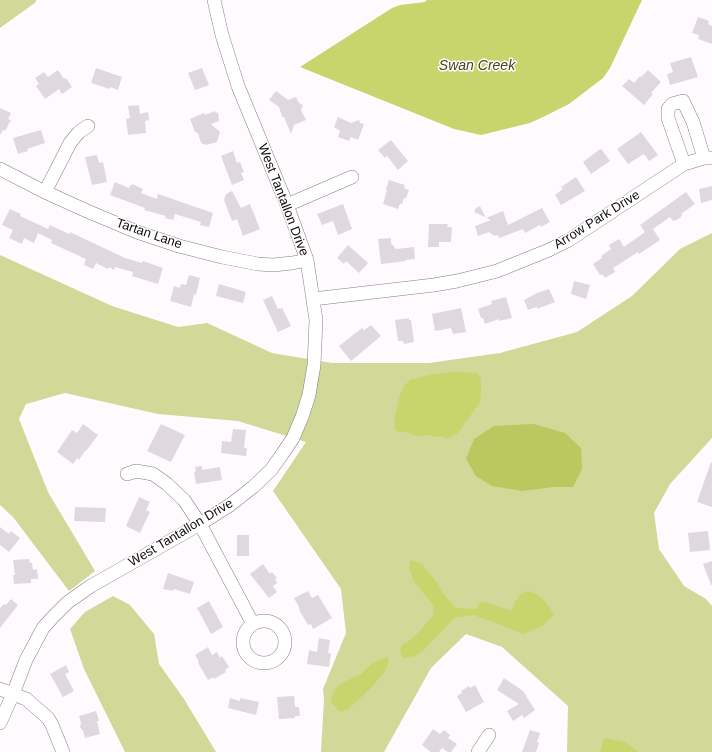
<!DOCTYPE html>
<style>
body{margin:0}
canvas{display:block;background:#fffafe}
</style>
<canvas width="712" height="752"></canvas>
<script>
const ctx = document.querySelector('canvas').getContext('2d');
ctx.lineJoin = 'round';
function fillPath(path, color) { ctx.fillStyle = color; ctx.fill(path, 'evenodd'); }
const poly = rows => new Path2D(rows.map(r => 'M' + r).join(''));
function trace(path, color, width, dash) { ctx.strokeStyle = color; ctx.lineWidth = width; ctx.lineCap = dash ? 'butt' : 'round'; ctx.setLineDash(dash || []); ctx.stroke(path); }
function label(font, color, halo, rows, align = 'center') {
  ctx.font = font + ' Arial,sans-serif'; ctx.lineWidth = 3; ctx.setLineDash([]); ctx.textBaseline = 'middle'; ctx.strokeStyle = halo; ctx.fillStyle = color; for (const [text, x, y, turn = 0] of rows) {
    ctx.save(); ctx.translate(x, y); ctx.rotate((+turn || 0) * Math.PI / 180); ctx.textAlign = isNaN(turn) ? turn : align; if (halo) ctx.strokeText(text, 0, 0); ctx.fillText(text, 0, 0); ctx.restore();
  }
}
const green = poly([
 [0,0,36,0,36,2,0,28],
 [712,233,712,438,670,484,654,513,659,549,684,586,706,599,712,606,712,752,567,752,568,706,502,647,466,634,431,668,384,752,321,752,324,699,323,689,346,633,341,589,273,491,306,442,238,421,158,414,65,393,26,404,19,419,48,492,95,571,69,591,13,517,0,505,0,255,112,306,178,327,207,323,272,353,332,363,429,363,500,353,577,332,632,296,680,249],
 [113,596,130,605,154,634,159,664,184,699,216,752,125,752,84,669,70,629,85,612]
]);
const forest = poly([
 [534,424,565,433,581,448,582,469,573,487,553,487,522,491,492,486,476,476,466,459,474,439,494,426]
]);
const water = poly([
 [427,0,642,0,610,68,603,78,569,104,545,116,530,123,481,135,454,129,300,67,392,8,400,5,425,2],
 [454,372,476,373,481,378,481,393,480,402,458,433,447,439,444,437,433,437,431,435,417,436,405,432,399,432,395,430,394,421,400,394,404,386,411,379,417,379,427,375],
 [411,560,422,564,437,583,445,596,456,608,476,609,480,603,485,602,512,611,514,603,521,594,528,591,536,594,545,601,554,615,542,626,523,634,496,623,473,615,454,618,423,651,414,656,403,658,400,651,402,645,409,641,421,630,434,614,433,605,413,580,409,567],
 [385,657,388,658,389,662,385,671,372,687,347,710,340,711,335,707,331,702,333,692,340,684,361,674,373,663],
 [604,738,625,742,638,752,600,752]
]);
const building = poly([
 [698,17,709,21,708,24,712,26,712,44,698,39,699,35,692,33],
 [691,57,698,77,670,85,667,74,673,72,670,63],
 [96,68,122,77,118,90,110,87,110,89,91,83],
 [202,68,209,85,195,90,188,73],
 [58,70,64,79,66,78,72,87,62,94,59,89,45,99,36,86,39,84,35,78,44,72,48,77],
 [648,70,661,82,651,93,653,94,644,105,622,86,629,79,634,83,640,76,641,77],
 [276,91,288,100,296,97,299,103,303,105,301,110,306,120,294,125,291,134,284,117,282,117,279,107,269,100],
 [139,105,140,114,148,112,149,120,145,121,146,133,128,135,126,119,130,118,128,106],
 [0,108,11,113,8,119,11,120,5,131,3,130,0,135],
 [215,111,216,113,218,112,219,121,211,124,220,132,217,142,206,145,201,143,198,133,195,132,190,119,204,113,205,115],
 [338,117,351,123,359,120,360,123,364,124,358,140,351,137,349,141,338,137,340,131,334,127],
 [41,130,45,143,27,149,28,151,18,154,13,138],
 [641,132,658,155,649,161,644,154,628,164,617,149],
 [391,140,408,161,398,170,387,156,385,158,378,150],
 [600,149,602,150,610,161,591,174,583,162],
 [233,151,237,163,240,162,244,172,241,173,244,180,232,185,221,156],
 [97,155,99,163,103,162,107,182,92,185,85,157],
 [576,177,585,191,561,205,555,195,563,189,561,187],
 [389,180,405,185,404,188,409,190,406,198,404,198,402,204,400,204,398,209,383,204,387,190,386,189],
 [115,182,129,188,130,185,131,186,132,184,143,189,141,193,157,199,158,194,213,213,209,227,200,225,201,222,175,214,173,220,165,218,166,216,144,210,145,208,110,195],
 [712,186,712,200,701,203,699,189],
 [232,191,241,208,250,204,260,229,243,236,237,219,232,221,224,200,226,194],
 [686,192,695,204,681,214,683,215,681,216,681,217,675,221,675,220,673,221,670,217,653,229,660,240,639,254,638,252,613,268,615,272,605,278,602,274,600,275,593,264,602,258,601,256,611,249,609,245,619,239,624,247,645,232,640,225],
 [343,204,352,229,338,235,333,221,322,225,317,214],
 [480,206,486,218,503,211,508,225,542,208,550,222,541,227,540,225,525,233,523,229,499,238,498,235,494,236,489,232,478,236,475,226,491,220,474,212,476,208],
 [10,209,21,214,20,216,48,229,50,225,69,234,70,232,125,258,142,263,143,261,163,268,158,284,132,276,133,272,115,267,114,270,109,267,108,269,96,263,93,269,84,265,86,259,51,243,52,240,38,233,34,243,24,238,22,244,9,238,13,230,2,225],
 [429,224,448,224,447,227,452,227,451,242,439,242,439,247,428,247],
 [391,238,391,243,396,249,414,247,415,259,405,260,406,261,381,264,378,239],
 [348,245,368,263,359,273,346,261,344,264,337,258],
 [189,275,200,278,196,295,194,294,191,307,170,301,174,286,180,288,181,284,186,285],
 [574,281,590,285,586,299,571,294],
 [219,284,246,292,243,303,216,296],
 [549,289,555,302,537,309,537,307,528,310,524,300,537,293],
 [272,296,278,309,282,308,291,326,278,332,263,300],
 [506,297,512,318,499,321,499,319,485,324,483,318,481,318,478,309,492,304,491,301],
 [461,308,466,332,453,334,451,328,435,331,432,314],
 [409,318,409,320,411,320,414,342,404,344,403,341,398,341,395,320],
 [371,325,381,336,351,361,339,346,362,328,364,330],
 [83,424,98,435,86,451,85,451,79,460,77,458,73,464,57,452,72,430,77,433],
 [161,424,185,435,171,462,147,451],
 [233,429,246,430,244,448,247,448,246,456,221,453,222,441,231,442],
 [711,462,712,463,712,507,697,502],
 [202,466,202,470,220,467,222,480,196,484,194,472,196,471,195,467],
 [139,497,150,502,146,510,150,512,140,533,126,526],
 [75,507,106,508,105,522,74,521],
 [0,527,9,534,11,531,20,538,9,552,0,545],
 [708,531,710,550,690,552,688,533],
 [237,535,249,535,249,556,237,556],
 [29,559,30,563,32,563,33,570,37,569,38,579,31,579,31,583,14,584,13,575,15,575,13,560],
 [712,561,712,585,711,585,703,564],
 [263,564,270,574,272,572,277,578,275,579,277,583,273,586,277,592,269,598,250,574],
 [168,573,194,582,190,594,174,589,173,591,163,589],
 [308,591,312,598,318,595,332,618,313,629,311,624,308,625,299,610,300,609,294,598],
 [11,599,18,605,0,628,0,608,4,604,6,605],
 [209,601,223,627,211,634,197,608],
 [319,638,330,640,328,653,331,654,329,667,307,664,309,650,317,652],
 [208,647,212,655,217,652,220,658,222,656,229,667,225,670,226,672,214,679,213,677,208,680,198,663,199,662,195,655],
 [66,665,69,672,65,674,74,691,63,697,50,674],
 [504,678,523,691,535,710,524,718,522,715,513,721,507,711,519,704,497,690],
 [475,685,484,702,466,712,457,696,462,693,461,691,469,686,470,688],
 [294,696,295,707,299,707,300,716,295,716,295,718,279,719,277,697],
 [230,698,240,701,240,698,259,702,256,715,228,708],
 [96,711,99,721,97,721,100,734,85,738,83,731,80,727,81,723,79,716],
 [433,729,440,734,444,730,450,735,448,738,457,744,451,752,448,752,442,748,439,752,431,752,422,745],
 [530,730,540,733,537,742,539,743,536,752,522,752]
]);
const minor = poly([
 [684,164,668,118,668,109,672,104,683,101,693,122,704,158],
 [0,169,45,192,87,211,137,232,179,246,222,257,258,264,273,265,292,263,307,260],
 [45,192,70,143,79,132,88,126],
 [287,205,352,177],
 [313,299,434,285,457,281,497,271,549,250,569,240,684,164,704,158,712,158],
 [127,474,136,471,153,474,167,484,184,500,200,524,253,624],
 '243 642a21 21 0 1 1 42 0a21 21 0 1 1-42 0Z',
 [0,689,26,699,48,718,52,725,63,752],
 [0,723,13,694,26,660,43,628,52,618,68,602,91,586,200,524,230,505,253,487,271,470,283,453,293,438,302,417,309,395,314,365,316,320,307,260,287,205,238,86,222,35,214,0],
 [478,752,489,735]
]);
const streetNames = [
 ["West Tantallon Drive",283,200,69],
 ["Arrow Park Drive",597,220,-32],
 ["Tartan Lane",149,234,19],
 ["West Tantallon Drive",181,533,-31]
];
const waterNames = [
 ["Swan Creek",477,66]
];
fillPath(green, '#d0d997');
fillPath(forest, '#bbc75f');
fillPath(water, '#c8d46c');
fillPath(building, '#e0d8df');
trace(minor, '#847d83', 14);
trace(minor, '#fff', 13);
label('13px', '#0f0c0e', '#fff', streetNames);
label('italic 14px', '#41461b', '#fff', waterNames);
</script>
